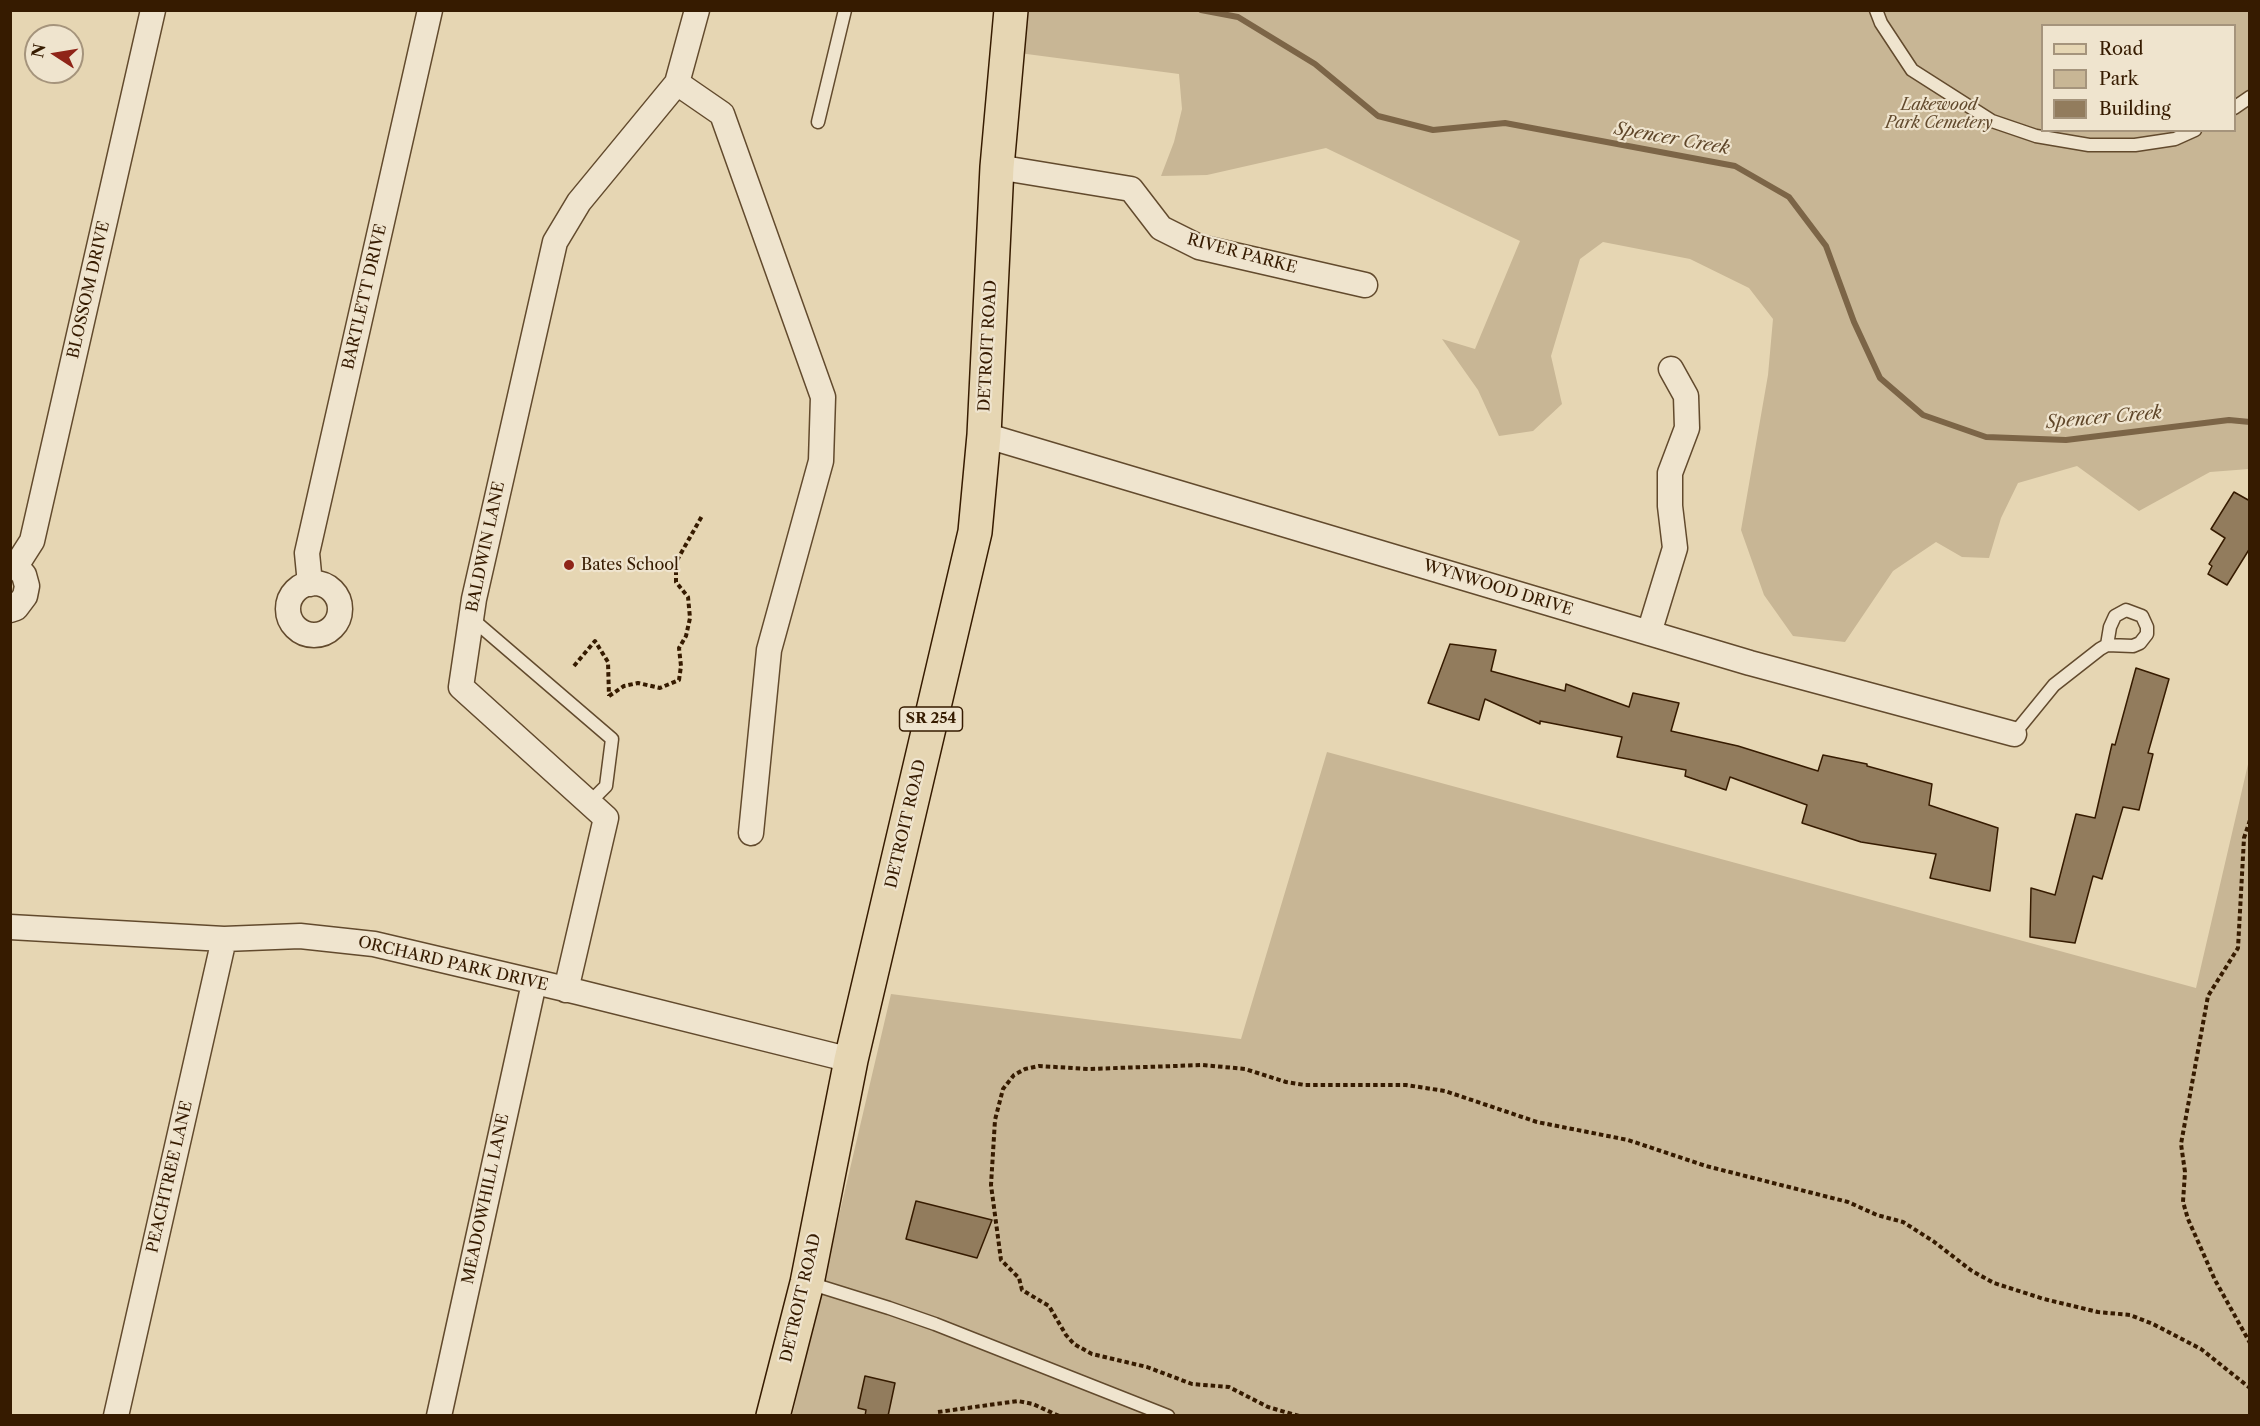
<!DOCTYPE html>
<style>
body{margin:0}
#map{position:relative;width:2260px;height:1426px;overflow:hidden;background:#e6d6b3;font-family:"Libre Caslon Text",serif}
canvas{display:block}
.frame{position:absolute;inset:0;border:12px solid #361b00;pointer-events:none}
.legend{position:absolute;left:2041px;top:24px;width:195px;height:108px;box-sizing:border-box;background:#efe4ce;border:2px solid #a5947c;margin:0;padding:8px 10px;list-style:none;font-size:18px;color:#361b00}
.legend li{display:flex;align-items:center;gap:12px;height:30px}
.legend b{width:30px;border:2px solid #a5947c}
.north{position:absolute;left:24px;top:24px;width:60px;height:60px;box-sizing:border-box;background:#efe4ce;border:2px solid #a5947c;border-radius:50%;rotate:282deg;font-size:16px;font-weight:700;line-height:24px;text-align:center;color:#361b00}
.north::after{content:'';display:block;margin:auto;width:21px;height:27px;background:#8f2418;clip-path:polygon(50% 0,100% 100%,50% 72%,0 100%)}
</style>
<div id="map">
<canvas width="2260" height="1426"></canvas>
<div class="frame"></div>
<ul class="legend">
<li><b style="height:8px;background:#e6d6b3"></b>Road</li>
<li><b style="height:16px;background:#c8b695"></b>Park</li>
<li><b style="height:16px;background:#927c5d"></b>Building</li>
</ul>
<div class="north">N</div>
</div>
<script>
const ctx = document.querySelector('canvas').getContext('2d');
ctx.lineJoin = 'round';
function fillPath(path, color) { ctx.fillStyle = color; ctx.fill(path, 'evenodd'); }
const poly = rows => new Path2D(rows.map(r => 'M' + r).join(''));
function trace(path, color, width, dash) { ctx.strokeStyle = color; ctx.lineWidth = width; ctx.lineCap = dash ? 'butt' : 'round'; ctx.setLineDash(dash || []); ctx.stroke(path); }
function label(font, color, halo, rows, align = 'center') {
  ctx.font = font + ' "Libre Caslon Text",serif'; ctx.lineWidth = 4.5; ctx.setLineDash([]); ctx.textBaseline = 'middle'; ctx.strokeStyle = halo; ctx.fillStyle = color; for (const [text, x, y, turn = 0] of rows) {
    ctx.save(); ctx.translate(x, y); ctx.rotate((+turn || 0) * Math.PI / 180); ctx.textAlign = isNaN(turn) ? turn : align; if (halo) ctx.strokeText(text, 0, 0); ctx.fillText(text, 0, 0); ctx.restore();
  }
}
const green = poly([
 [1024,10,2249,11,2249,469,2210,472,2139,511,2077,466,2018,483,2001,518,1989,558,1962,557,1936,542,1893,571,1845,642,1793,636,1764,595,1741,530,1768,375,1773,319,1749,288,1690,259,1603,242,1580,259,1551,356,1562,404,1533,431,1499,436,1478,390,1442,339,1475,349,1520,241,1326,148,1207,175,1161,176,1174,142,1182,109,1179,74,1019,53],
 [2042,26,2234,26,2234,130,2042,130],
 [1327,752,2196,988,2249,760,2249,1415,792,1416,891,994,1241,1039]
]);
const stream = poly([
 [1201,10,1238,17,1315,64,1378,116,1433,130,1505,123,1735,166,1789,197,1826,246,1854,322,1880,378,1923,415,1986,437,2066,440,2229,420,2250,422]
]);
const building = poly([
 [2234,492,2250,501,2250,548,2227,585,2208,574,2212,566,2209,564,2225,538,2211,529,2234,492],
 [1450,644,1496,650,1491,671,1565,691,1566,684,1629,707,1633,693,1679,703,1671,731,1738,746,1818,771,1823,755,1867,764,1867,766,1932,784,1929,805,1998,828,1990,891,1930,878,1936,854,1861,842,1802,823,1807,805,1730,777,1726,790,1685,776,1686,770,1617,757,1622,737,1540,721,1540,724,1485,699,1479,720,1428,703,1450,644],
 [2136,668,2169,679,2148,753,2153,754,2139,810,2123,807,2102,879,2093,876,2075,943,2030,937,2031,888,2055,895,2076,814,2095,818,2112,744,2115,745,2136,668],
 [916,1201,992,1220,977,1258,906,1239,916,1201],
 [865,1376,895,1383,888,1416,865,1416,866,1410,858,1408,865,1376]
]);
const path = poly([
 [574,666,595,641,608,662,609,696],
 [609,696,624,686,638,683,660,688,679,680,681,666,679,648,686,636,690,618,688,597,676,582,676,562,702,516],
 [2250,820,2244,838,2238,948,2208,996,2181,1144,2185,1172,2183,1202,2188,1219,2215,1280,2250,1343],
 [938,1412,1018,1401,1033,1404,1059,1416],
 [1299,1416,1268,1407,1229,1387,1192,1384,1147,1367,1092,1354,1074,1344,1066,1335,1049,1306,1022,1290,1019,1278,1001,1260,991,1185,995,1120,1003,1089,1014,1075,1025,1069,1039,1066,1088,1069,1203,1065,1245,1069,1286,1082,1305,1085,1406,1085,1445,1091,1537,1122,1628,1140,1706,1166,1848,1202,1877,1215,1903,1222,1933,1241,1972,1271,1994,1283,2044,1299,2098,1312,2130,1315,2153,1324,2201,1349,2250,1388]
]);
const lane = poly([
 [1876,10,1881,23,1912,70,1992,121,2036,136,2089,145,2135,145,2175,139,2195,130],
 [2234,108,2250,97],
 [818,122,845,10],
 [471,618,612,739,606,786,590,802],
 [2014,734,2054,685,2100,649,2107,645,2133,646,2140,643,2147,634,2147,627,2142,616,2126,610,2115,616,2110,627,2107,645],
 [809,1283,889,1308,935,1324,1168,1416]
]);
const street = poly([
 [677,83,722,114,823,397,821,461,769,650,751,833],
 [997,167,1131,189,1161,228,1199,247,1365,285],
 [984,435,1750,663,2014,734],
 [10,563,16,566,24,575,27,586,25,596,16,608,10,610],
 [16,566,32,541,153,10],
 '288 609a26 26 0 1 1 52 0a26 26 0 1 1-52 0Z',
 [310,584,307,553,430,10],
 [1649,633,1675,548,1670,506,1670,473,1687,428,1686,396,1671,369],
 [10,927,224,939,300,936,374,944,578,992,851,1060],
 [566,990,606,818,461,687,474,599,555,242,579,202,677,83,697,10],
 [116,1416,224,939],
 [439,1416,534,983]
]);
const primary = poly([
 [773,1416,807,1283,851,1060,975,532,984,435,997,167,1011,10]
]);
const markers = [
 [569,565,6,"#8f2418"]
];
const shields = [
 [931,719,63]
];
const shieldNames = [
 ["SR 254",931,719]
];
const parkNames = [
 ["Lakewood",1939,105],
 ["Park Cemetery",1939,123]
];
const streetNames = [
 ["RIVER PARKE",1242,254,15],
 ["BLOSSOM DRIVE",89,290,-77],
 ["BARTLETT DRIVE",365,297,-77],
 ["DETROIT ROAD",988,346,-87],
 ["BALDWIN LANE",486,547,-78],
 ["WYNWOOD DRIVE",1498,588,17],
 ["DETROIT ROAD",906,824,-77],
 ["ORCHARD PARK DRIVE",453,964,13],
 ["PEACHTREE LANE",170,1177,-77],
 ["MEADOWHILL LANE",486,1199,-78],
 ["DETROIT ROAD",801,1298,-77]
];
const poiNames = [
 ["Bates School",581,565]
];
const waterNames = [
 ["Spencer Creek",1672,139,10],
 ["Spencer Creek",2104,418,-5]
];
fillPath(green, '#c8b695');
trace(stream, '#7c6547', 6);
fillPath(building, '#927c5d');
trace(building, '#361b00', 1.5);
trace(lane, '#624a2d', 15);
trace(street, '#624a2d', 27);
trace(primary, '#361b00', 36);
trace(path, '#361b00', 4, [4.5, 3]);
trace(lane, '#efe4ce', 12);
trace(street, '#efe4ce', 24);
trace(primary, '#e6d6b3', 33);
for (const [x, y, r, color] of markers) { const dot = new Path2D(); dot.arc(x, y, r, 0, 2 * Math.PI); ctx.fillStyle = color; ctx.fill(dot); trace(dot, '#efe4ce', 2); }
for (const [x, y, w] of shields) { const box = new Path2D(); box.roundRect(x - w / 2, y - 12, w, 24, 4.5); ctx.fillStyle = '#efe4ce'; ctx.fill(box); trace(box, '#361b00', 1.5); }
label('bold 15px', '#361b00', null, shieldNames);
label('italic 16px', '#624a2d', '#efe4ce', parkNames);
label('16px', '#361b00', '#efe4ce', streetNames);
label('16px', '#361b00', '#efe4ce', poiNames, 'left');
label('italic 18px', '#5f4629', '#efe4ce', waterNames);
</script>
